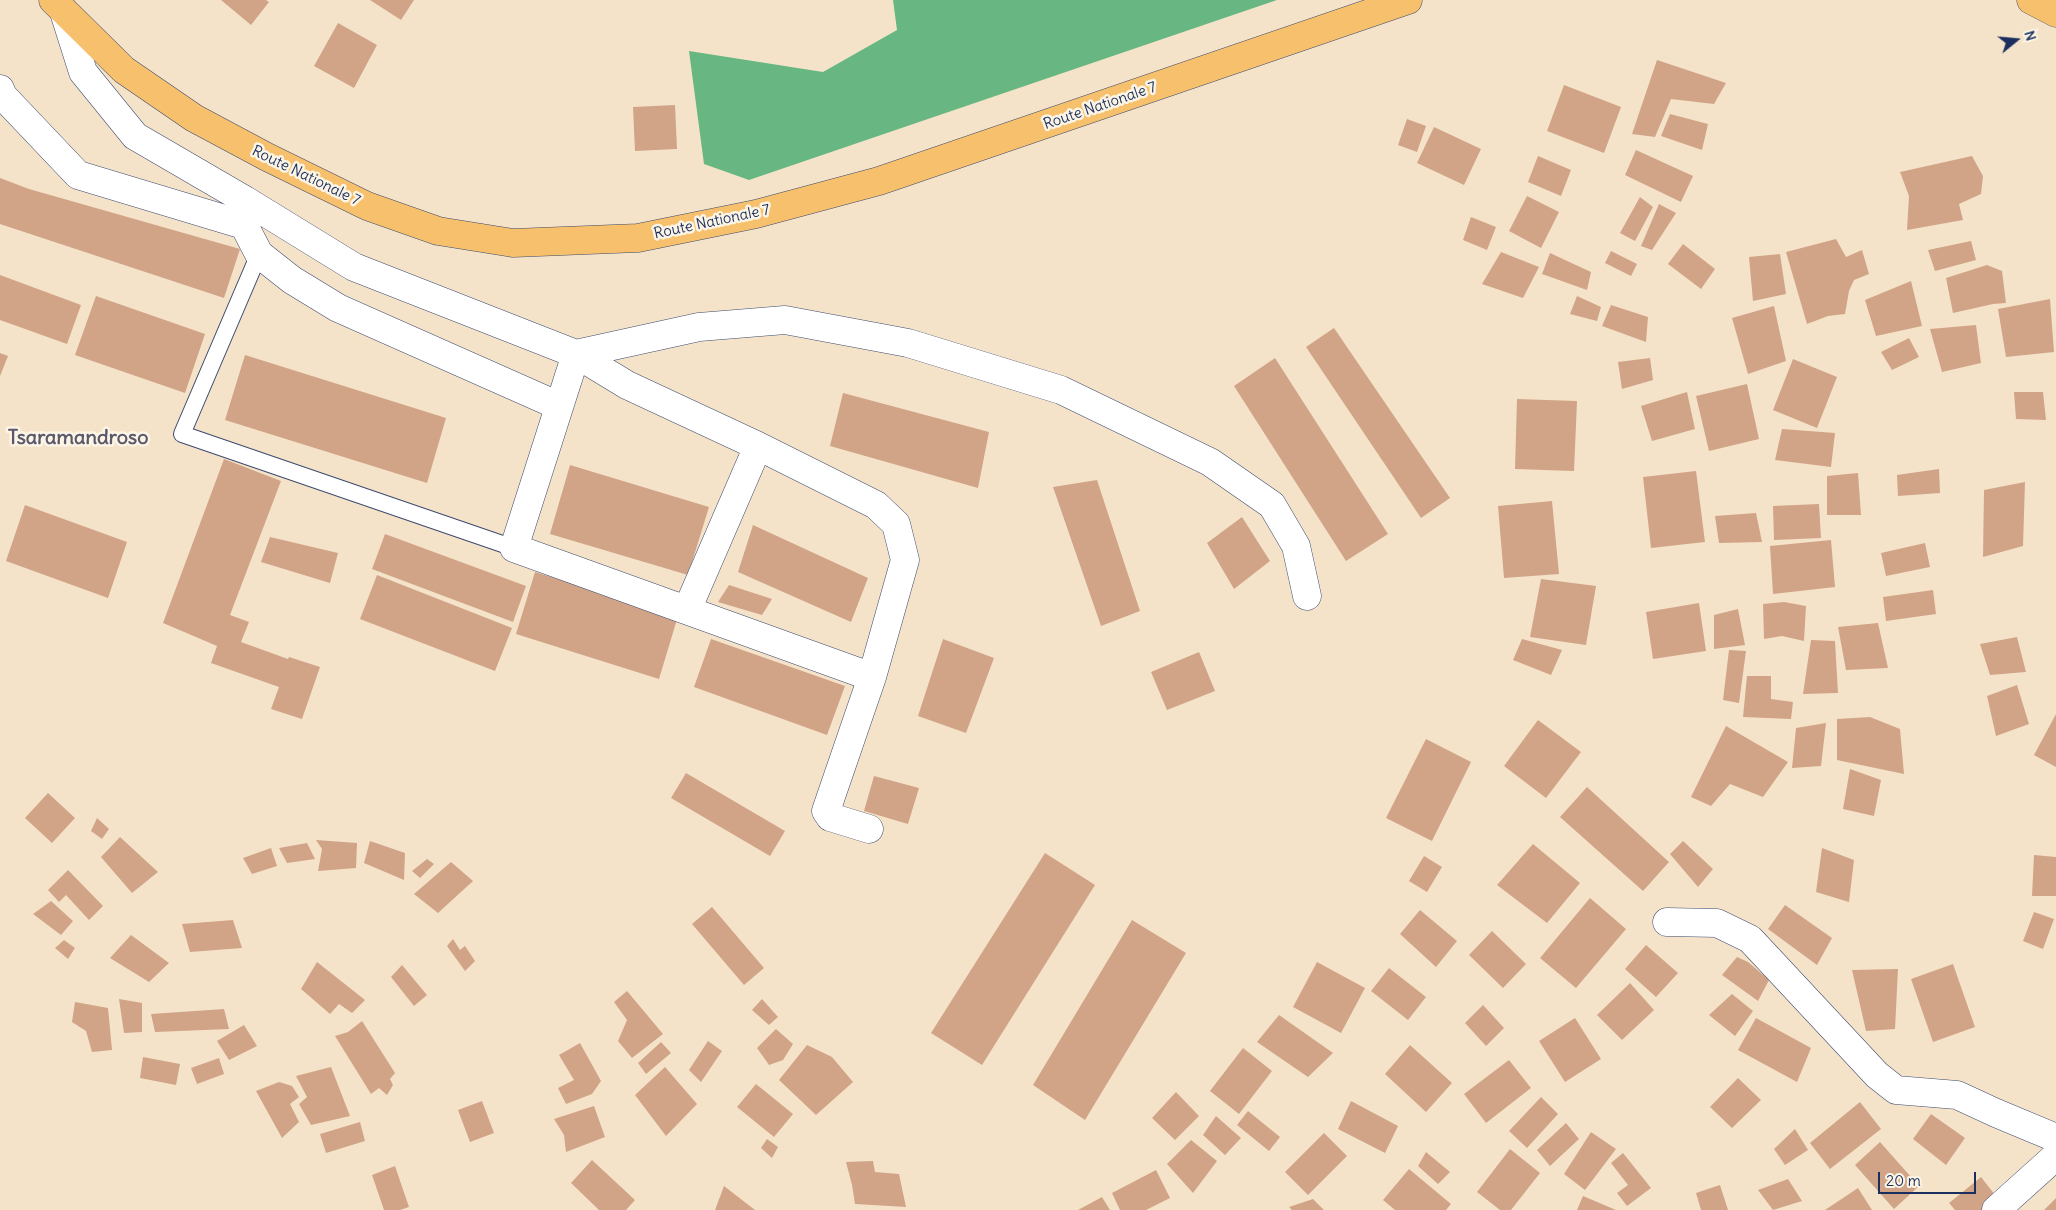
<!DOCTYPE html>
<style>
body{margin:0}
#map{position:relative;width:2056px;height:1210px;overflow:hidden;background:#f5e3c9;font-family:Delius,sans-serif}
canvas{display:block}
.north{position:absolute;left:1991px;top:15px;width:50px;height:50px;-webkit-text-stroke:4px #fcf5e5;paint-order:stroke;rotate:73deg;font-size:14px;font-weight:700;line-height:20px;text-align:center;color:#1b2f5e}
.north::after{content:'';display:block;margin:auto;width:18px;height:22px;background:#1b2f5e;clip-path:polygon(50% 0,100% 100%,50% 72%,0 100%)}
.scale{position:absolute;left:1878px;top:1172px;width:98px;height:22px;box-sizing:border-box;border:2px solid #1b2f5e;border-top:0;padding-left:6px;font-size:15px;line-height:18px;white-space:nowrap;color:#1b2f5e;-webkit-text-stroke:4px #fcf5e5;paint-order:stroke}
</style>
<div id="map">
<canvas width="2056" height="1210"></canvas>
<div class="north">N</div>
<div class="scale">20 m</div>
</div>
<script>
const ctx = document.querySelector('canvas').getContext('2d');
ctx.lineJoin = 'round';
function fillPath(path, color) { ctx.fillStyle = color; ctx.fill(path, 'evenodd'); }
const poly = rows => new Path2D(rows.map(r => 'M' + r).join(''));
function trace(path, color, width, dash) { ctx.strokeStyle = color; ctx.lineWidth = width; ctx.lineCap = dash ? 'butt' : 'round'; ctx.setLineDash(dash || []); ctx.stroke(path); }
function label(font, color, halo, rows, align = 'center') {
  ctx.font = font + ' Delius,sans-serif'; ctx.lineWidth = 5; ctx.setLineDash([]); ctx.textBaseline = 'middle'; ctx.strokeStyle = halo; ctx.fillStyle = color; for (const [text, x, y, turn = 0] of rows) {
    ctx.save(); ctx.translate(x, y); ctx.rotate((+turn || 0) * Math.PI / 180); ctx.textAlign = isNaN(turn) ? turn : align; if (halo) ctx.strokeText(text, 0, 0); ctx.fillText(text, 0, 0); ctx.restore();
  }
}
const forest = poly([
 [893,0,1277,0,749,180,704,164,689,51,823,72,897,30]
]);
const building = poly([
 [221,0,266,0,269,2,251,25],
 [370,0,414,0,401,20],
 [338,23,377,45,354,88,314,66],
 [1657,60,1726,83,1714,104,1671,99,1655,137,1632,134],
 [1564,85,1621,107,1604,153,1547,131],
 [675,105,677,149,635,151,633,107],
 [1670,114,1708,124,1702,150,1661,136],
 [1407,119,1426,126,1417,152,1398,145],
 [1434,127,1481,149,1464,185,1417,163],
 [1636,150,1693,176,1681,202,1625,175],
 [1538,156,1571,170,1561,196,1528,182],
 [1972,156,1983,176,1981,194,1959,204,1963,220,1907,230,1909,196,1900,172],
 [0,178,29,189,240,249,224,298,0,224],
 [1527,196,1559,212,1541,248,1509,231],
 [1640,197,1653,207,1635,241,1620,233],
 [1659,204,1676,213,1652,250,1641,246],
 [1471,217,1496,227,1487,250,1463,240],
 [1836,239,1846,257,1862,250,1869,274,1854,280,1849,291,1845,314,1828,316,1807,324,1786,252],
 [1971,241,1976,260,1935,271,1928,250],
 [1683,244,1715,269,1701,289,1668,264],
 [1611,251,1637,264,1631,276,1605,263],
 [1501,252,1539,267,1523,298,1482,284],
 [1550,253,1591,272,1587,290,1542,274],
 [1780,254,1786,294,1753,301,1749,257],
 [1987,265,2002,271,2006,303,1993,304,1953,313,1946,278],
 [0,275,81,305,67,344,0,320],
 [1911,281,1922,326,1876,336,1865,300],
 [96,296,205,334,185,393,75,355],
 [1577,296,1601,307,1597,321,1570,314],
 [2050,299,2054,352,2006,357,1998,309],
 [1611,305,1648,317,1646,342,1602,326],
 [1774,306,1786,361,1748,374,1732,318],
 [1976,325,1981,363,1942,372,1930,329],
 [1334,328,1450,498,1421,518,1306,347],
 [1909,338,1919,357,1892,370,1881,352],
 [0,353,8,356,0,376],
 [245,355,446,418,427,483,225,420],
 [1275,358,1388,534,1346,561,1234,386],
 [1650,358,1653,380,1622,389,1618,362],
 [1793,359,1837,377,1817,428,1773,410],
 [1747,384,1759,439,1709,451,1696,396],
 [1687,392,1695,429,1652,441,1641,406],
 [2014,392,2043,392,2046,420,2016,419],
 [843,393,989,432,978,488,830,446],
 [1517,399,1577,401,1574,471,1515,469],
 [1782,429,1835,433,1831,467,1775,460],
 [224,459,281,481,230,615,249,622,241,642,288,659,289,657,320,667,302,719,271,709,279,687,211,663,217,646,163,623],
 [570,465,709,507,688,575,550,534],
 [1939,469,1940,493,1898,496,1897,475],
 [1696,471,1705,542,1651,548,1643,477],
 [1858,473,1861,515,1827,515,1827,476],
 [1097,480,1140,611,1101,626,1053,487],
 [2025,482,2023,546,1983,557,1984,490],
 [1552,501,1559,574,1504,578,1498,506],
 [1819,504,1821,538,1774,540,1773,506],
 [25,505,127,542,108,598,6,561],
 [1756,513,1762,542,1719,543,1715,516],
 [1242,517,1270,561,1234,589,1207,543],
 [753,525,868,578,851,622,738,572],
 [385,534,526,586,513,622,372,569],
 [270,537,338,553,330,583,261,562],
 [1831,540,1835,587,1773,594,1770,546],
 [1925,543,1930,567,1886,576,1881,553],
 [535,572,678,616,659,679,516,634],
 [377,575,512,628,495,671,360,619],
 [1541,579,1596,586,1586,645,1530,637],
 [729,585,772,599,762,615,718,602],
 [1933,590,1936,614,1886,621,1883,597],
 [1784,602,1806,606,1804,641,1782,636,1764,639,1763,604],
 [1699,603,1706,651,1653,659,1646,612],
 [1738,609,1745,645,1714,649,1714,615],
 [1878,623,1888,668,1846,670,1838,627],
 [2017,637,2026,672,1990,675,1980,644],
 [711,639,845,686,827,735,694,687],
 [943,639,994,658,966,733,918,716],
 [1522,639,1562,650,1551,675,1513,660],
 [1811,640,1835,641,1838,693,1803,694],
 [1729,650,1746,651,1739,703,1723,700],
 [1199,652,1215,691,1167,710,1151,672],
 [1747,676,1771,676,1771,699,1793,702,1791,719,1743,717],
 [2017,685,2029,724,1996,736,1987,696],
 [2056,714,2056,767,2034,755],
 [1870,717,1900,729,1904,774,1837,760,1837,719],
 [1538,720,1581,752,1546,798,1504,766],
 [1826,723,1821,766,1792,768,1796,728],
 [1726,726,1788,762,1763,797,1730,784,1711,806,1691,797],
 [1426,739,1471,762,1432,841,1386,818],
 [1850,769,1881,780,1874,816,1843,809],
 [686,773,785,831,770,856,671,798],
 [874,776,919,788,908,824,864,811],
 [1587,787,1669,862,1643,891,1560,817],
 [48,793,75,818,52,843,25,818],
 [97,818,109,829,102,839,91,831],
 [120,837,158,872,132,893,101,857],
 [316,840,357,843,356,868,318,871,322,849],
 [370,841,405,853,404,880,364,863],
 [1683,841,1713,869,1698,887,1670,854],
 [307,843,315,859,287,863,279,848],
 [1533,844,1580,883,1547,923,1497,885],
 [271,848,277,866,252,874,243,858],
 [1822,848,1854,860,1849,902,1816,892],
 [1045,853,1095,885,982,1065,931,1033],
 [2034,855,2056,857,2056,896,2032,896],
 [1424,856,1442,867,1427,892,1409,881],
 [427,859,434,864,420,878,412,871],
 [451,862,473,881,438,913,414,894],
 [68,870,103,906,89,920,66,895,59,902,48,890],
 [1590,898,1626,929,1576,988,1540,958],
 [51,901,73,921,61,935,33,914],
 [1785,905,1832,938,1817,965,1768,929],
 [712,907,764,968,744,985,692,924],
 [1420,910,1457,941,1436,967,1400,934],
 [2034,912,2054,919,2043,949,2023,941],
 [233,920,242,948,190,952,182,924],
 [1132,920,1186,953,1085,1120,1033,1085],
 [1492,931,1526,964,1503,988,1469,955],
 [131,935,169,963,149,982,110,958],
 [453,939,460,950,465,946,475,961,465,971,447,946],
 [64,940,75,948,68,959,55,948],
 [1646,945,1678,973,1656,997,1625,969],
 [1737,957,1748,962,1769,980,1758,1001,1722,975],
 [317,962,365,1000,352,1013,339,1004,330,1014,301,989],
 [1317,962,1365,988,1341,1033,1293,1007],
 [1953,964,1975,1027,1933,1042,1911,979],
 [402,965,427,995,414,1006,391,977],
 [1389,968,1426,997,1408,1020,1371,991],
 [1898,969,1895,1029,1866,1031,1852,970],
 [1630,983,1654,1010,1622,1040,1597,1015],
 [627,991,663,1034,632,1058,618,1041,627,1020,614,1002],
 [1732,994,1753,1011,1735,1036,1709,1015],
 [119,999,142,1003,142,1032,124,1033],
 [762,999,778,1017,769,1025,752,1010],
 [75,1002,108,1008,112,1050,92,1052,86,1031,72,1022],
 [1483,1005,1504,1028,1486,1046,1465,1023],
 [224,1009,229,1029,155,1032,151,1014],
 [1279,1015,1333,1053,1308,1077,1257,1042],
 [1575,1018,1601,1059,1565,1082,1539,1041],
 [1756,1018,1811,1048,1797,1082,1738,1050],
 [362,1021,395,1073,390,1079,393,1085,387,1095,379,1088,371,1094,335,1036,348,1032],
 [244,1025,257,1046,229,1060,217,1041],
 [776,1029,793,1044,783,1060,769,1065,757,1048],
 [708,1041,722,1051,701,1082,689,1070],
 [661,1042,671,1053,646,1074,638,1063],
 [580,1043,601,1081,592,1094,566,1104,558,1088,574,1080,559,1055],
 [807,1045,832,1057,853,1082,816,1115,779,1080],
 [1410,1045,1452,1083,1426,1112,1385,1074],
 [1243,1048,1272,1071,1239,1114,1210,1091],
 [143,1057,180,1064,176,1085,140,1078],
 [219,1058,224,1074,197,1084,191,1068],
 [1509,1060,1531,1088,1486,1123,1464,1094],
 [331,1067,350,1116,311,1125,299,1104,307,1097,296,1076],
 [665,1067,697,1104,666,1136,635,1095],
 [1738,1078,1761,1100,1732,1128,1710,1107],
 [279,1082,292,1086,299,1097,290,1104,299,1122,282,1138,256,1091],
 [756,1084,793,1114,774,1137,737,1107],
 [1176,1092,1199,1116,1175,1140,1152,1118],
 [1541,1097,1558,1114,1527,1148,1509,1131],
 [482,1101,494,1133,470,1142,458,1110],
 [1351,1101,1398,1126,1385,1153,1338,1129],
 [1860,1102,1881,1129,1830,1169,1810,1143],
 [594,1106,605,1137,566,1152,564,1135,554,1119],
 [1248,1111,1280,1137,1269,1151,1237,1125],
 [1931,1114,1965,1138,1946,1165,1913,1139],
 [1216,1116,1241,1138,1225,1155,1203,1135],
 [360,1122,365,1141,326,1153,320,1134],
 [1566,1123,1579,1139,1550,1166,1537,1150],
 [1795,1129,1808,1150,1785,1165,1774,1149],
 [1591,1132,1616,1149,1585,1190,1564,1174],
 [1324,1133,1347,1156,1308,1195,1285,1172],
 [767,1139,778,1147,772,1158,761,1148],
 [1191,1140,1217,1161,1193,1193,1167,1164],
 [1880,1142,1919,1186,1894,1209,1855,1165],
 [1510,1149,1540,1173,1511,1210,1500,1210,1477,1192],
 [1426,1152,1450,1172,1438,1184,1418,1166],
 [1623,1153,1651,1188,1627,1206,1617,1193,1628,1185,1611,1163],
 [592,1160,635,1200,626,1210,599,1210,571,1183],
 [873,1161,875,1172,899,1174,906,1207,855,1204,852,1185,846,1162],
 [395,1166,409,1207,400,1210,384,1210,372,1175],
 [1409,1169,1451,1204,1446,1210,1395,1210,1383,1200],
 [1156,1170,1170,1198,1146,1210,1120,1210,1112,1193],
 [1981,1177,1999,1200,1987,1210,1955,1210,1949,1203],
 [1788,1179,1802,1201,1773,1210,1758,1190],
 [1720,1185,1728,1210,1701,1210,1696,1193],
 [724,1186,755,1210,715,1210],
 [1858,1188,1872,1210,1825,1210],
 [1583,1196,1616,1210,1577,1210],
 [1102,1197,1110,1210,1078,1210],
 [2056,1198,2056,1210,2044,1210],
 [1313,1199,1324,1210,1292,1210,1289,1207]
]);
const lane = poly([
 [259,254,182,434,514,548]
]);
const street = poly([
 [64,12,83,72,135,136,245,200,354,267,576,354,627,385,758,446,876,505,896,524,905,560,872,677,514,548,576,354],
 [0,89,3,96,78,175,244,225,259,254,292,280,338,308,559,406],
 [576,354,699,327,785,320,908,343,1061,390,1210,462,1272,505,1296,546,1307,596],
 [687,610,758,446],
 [869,829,830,817,826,811,872,677],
 [1667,922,1717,923,1750,939,1877,1075,1896,1090,1957,1095,1996,1113,2056,1138],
 [1996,1210,2056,1156]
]);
const primary = poly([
 [53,0,124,70,194,118,267,157,367,206,438,231,513,243,638,238,756,214,879,181,1408,0],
 [2031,0,2056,13]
]);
const streetNames = [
 ["Route Nationale 7",1100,106,-19],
 ["Route Nationale 7",306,176,26],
 ["Route Nationale 7",712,222,-12]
];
const districtNames = [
 ["Tsaramandroso",78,438]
];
fillPath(forest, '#68b782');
fillPath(building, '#d1a487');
trace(lane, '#3c4a6e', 18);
trace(street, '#3c4a6e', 29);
trace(primary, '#3c4a6e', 29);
trace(lane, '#fff', 16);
trace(street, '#fff', 28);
trace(primary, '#f7c06c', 28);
label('15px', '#1b2f5e', '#fcf5e5', streetNames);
label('bold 20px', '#5b586c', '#fcf5e5', districtNames);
</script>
